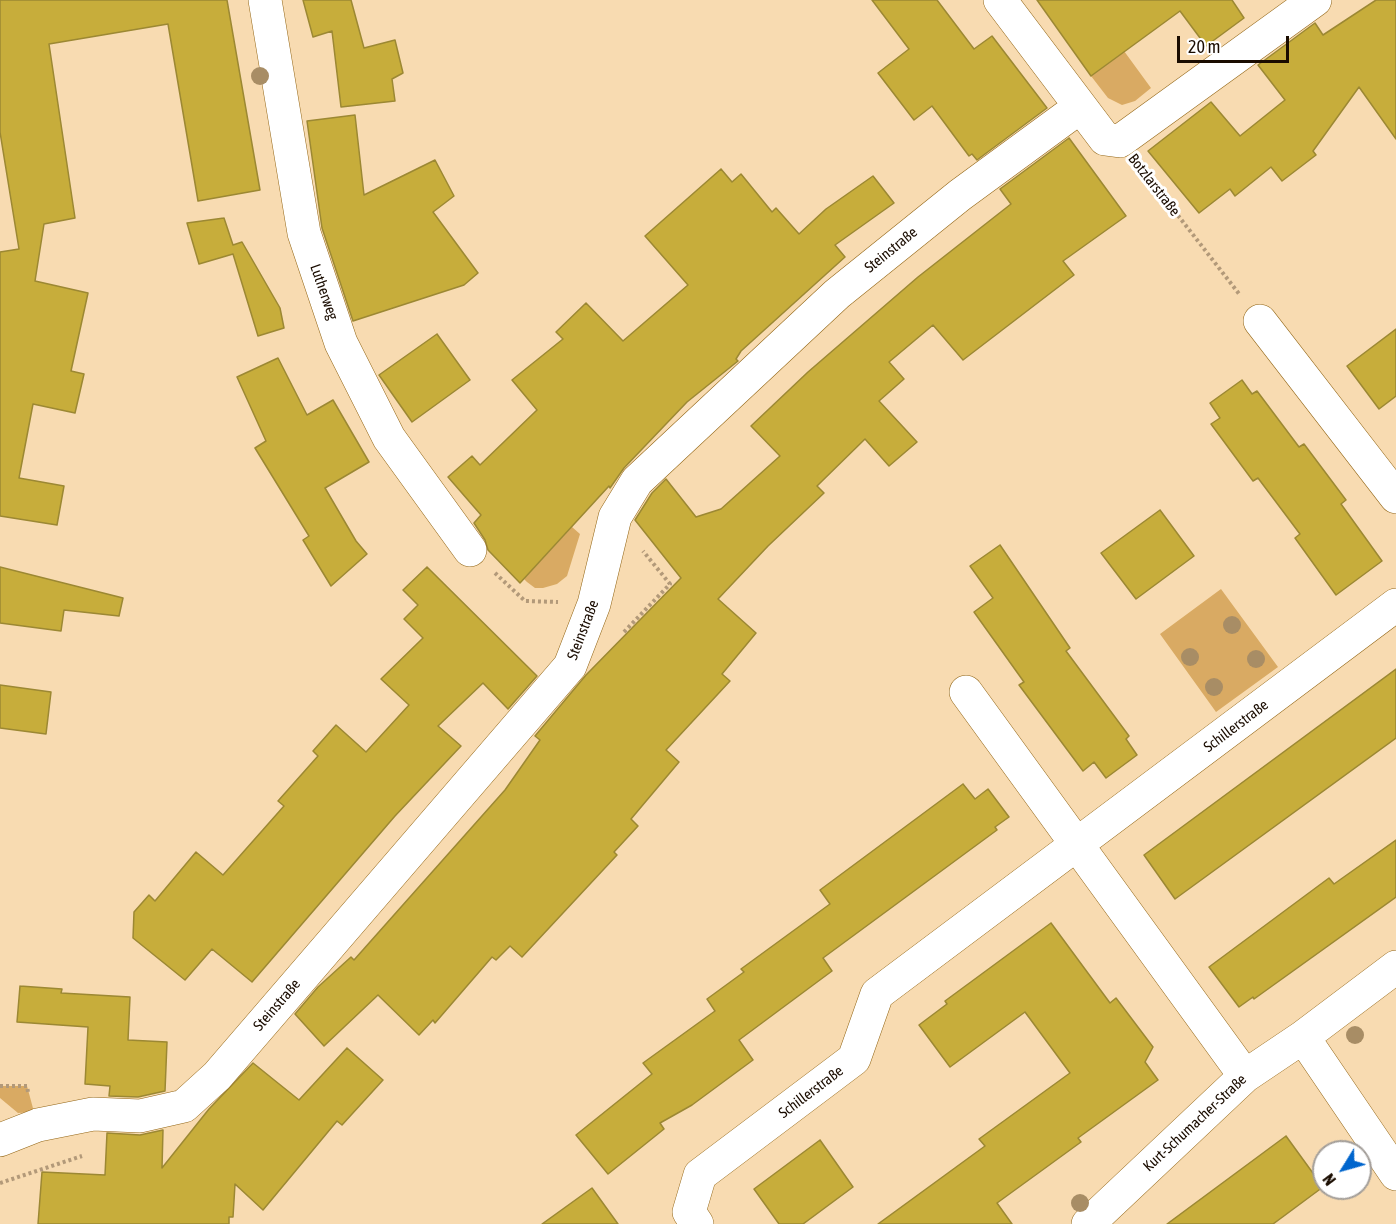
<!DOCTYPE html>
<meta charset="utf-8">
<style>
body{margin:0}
#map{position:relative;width:1396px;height:1224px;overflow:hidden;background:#f8dbb1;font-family:"Asap Condensed",sans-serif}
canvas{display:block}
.north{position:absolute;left:1312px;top:1140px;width:60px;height:60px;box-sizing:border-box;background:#fff;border:2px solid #a39e99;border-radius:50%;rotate:233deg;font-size:16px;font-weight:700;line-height:24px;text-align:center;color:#1a0c00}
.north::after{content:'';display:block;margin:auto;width:21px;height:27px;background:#0065cd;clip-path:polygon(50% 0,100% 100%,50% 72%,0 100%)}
.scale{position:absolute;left:1177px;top:36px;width:112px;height:27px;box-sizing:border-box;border:3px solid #1a0c00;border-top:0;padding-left:8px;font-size:18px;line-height:21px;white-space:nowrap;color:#1a0c00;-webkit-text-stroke:4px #fff;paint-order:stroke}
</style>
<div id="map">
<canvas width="1396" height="1224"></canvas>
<div class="north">N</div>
<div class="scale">20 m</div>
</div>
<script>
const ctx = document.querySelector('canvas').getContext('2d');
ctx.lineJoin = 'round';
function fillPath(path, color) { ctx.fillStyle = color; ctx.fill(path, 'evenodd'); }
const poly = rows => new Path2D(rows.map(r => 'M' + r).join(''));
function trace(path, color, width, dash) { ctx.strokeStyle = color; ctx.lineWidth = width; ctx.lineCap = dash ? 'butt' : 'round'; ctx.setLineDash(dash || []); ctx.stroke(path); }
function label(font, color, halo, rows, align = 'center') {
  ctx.font = font + ' "Asap Condensed",sans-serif'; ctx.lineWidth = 6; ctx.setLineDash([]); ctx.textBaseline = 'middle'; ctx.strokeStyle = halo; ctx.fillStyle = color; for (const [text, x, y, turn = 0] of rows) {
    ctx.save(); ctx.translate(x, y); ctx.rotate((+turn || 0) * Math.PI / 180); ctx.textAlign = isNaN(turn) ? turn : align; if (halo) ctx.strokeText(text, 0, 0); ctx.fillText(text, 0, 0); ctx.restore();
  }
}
const green = poly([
 [1124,51,1151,88,1135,101,1122,105,1108,98,1091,76],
 [572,527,580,534,567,576,557,584,543,588,535,588,527,582,524,579],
 [1221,589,1278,667,1216,712,1160,634],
 [0,1086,27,1086,34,1112,18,1113,0,1098]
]);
const building = poly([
 [0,0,227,0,260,190,198,201,168,24,49,44,75,218,44,224,35,281,88,293,71,371,84,374,75,413,33,404,19,478,64,486,57,525,0,516,0,252,19,249,0,132,0,0],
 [303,0,351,0,364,48,395,40,403,73,392,79,395,101,341,107,332,31,313,37,303,0],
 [872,0,937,0,974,49,992,36,1047,108,977,160,972,154,969,156,932,106,914,120,878,73,909,49,872,0],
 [1037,0,1232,0,1244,18,1206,46,1180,11,1091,76,1037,0],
 [1376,0,1396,0,1396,139,1359,87,1313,151,1316,155,1282,181,1271,167,1235,196,1230,189,1199,213,1148,151,1211,102,1240,136,1285,100,1258,65,1315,23,1323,35,1376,0],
 [355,115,364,195,435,160,454,196,433,212,478,273,464,285,353,321,322,228,307,121,355,115],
 [1069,138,1126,216,1063,261,1074,275,963,360,933,325,889,362,904,379,879,401,917,442,889,466,865,439,817,486,824,493,768,546,718,599,756,633,722,674,730,681,666,750,679,762,631,819,638,826,614,852,617,855,522,957,510,946,496,960,492,957,435,1023,433,1020,419,1035,378,995,324,1046,295,1014,318,987,351,957,354,960,505,790,540,740,535,736,586,675,681,578,635,520,652,493,666,479,696,517,721,509,780,456,751,426,808,372,918,277,1011,204,1000,189,1069,138],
 [721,169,732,182,741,174,772,212,776,208,799,234,826,209,873,176,894,203,835,245,845,257,741,351,736,359,738,361,687,402,624,468,610,488,609,486,520,583,488,550,485,540,474,523,481,515,448,477,472,456,480,465,537,410,512,380,563,339,556,332,586,303,623,341,688,285,645,236,721,169],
 [224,218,233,245,242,242,280,308,284,328,258,336,233,254,199,264,187,223,224,218],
 [1396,329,1396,396,1379,409,1347,366,1396,329],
 [437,334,470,380,412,422,379,375,437,334],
 [278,358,307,415,333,400,369,462,325,488,356,541,367,554,331,586,303,540,309,536,255,448,266,441,237,377,278,358],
 [1242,380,1252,394,1257,391,1299,447,1304,444,1346,500,1341,504,1382,561,1336,595,1295,538,1300,534,1258,478,1253,481,1211,424,1220,418,1210,403,1242,380],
 [1160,510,1194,556,1136,599,1101,553,1160,510],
 [1000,545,1070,648,1066,651,1129,736,1126,739,1137,755,1106,778,1094,762,1083,771,1019,685,1024,682,974,612,993,598,970,566,1000,545],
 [0,567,123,598,119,616,64,610,61,631,0,623,0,567],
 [427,567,537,676,508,709,483,683,438,726,461,746,395,816,252,982,212,949,185,980,133,938,134,912,149,895,155,901,196,852,223,875,284,806,278,801,318,756,313,751,336,725,366,752,409,705,381,679,423,638,404,619,418,605,403,590,427,567],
 [1396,669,1396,738,1175,899,1144,855,1396,669],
 [0,685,51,692,46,734,0,728,0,685],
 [963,784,975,799,988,789,1009,817,995,827,997,830,823,958,832,971,739,1040,753,1060,692,1105,660,1123,664,1129,608,1174,576,1135,652,1074,643,1063,715,1011,707,999,744,972,741,969,830,904,820,890,963,784],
 [1396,840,1396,897,1254,999,1253,997,1239,1007,1209,967,1329,878,1334,884,1396,840],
 [1051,923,1110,1003,1116,998,1153,1047,1145,1062,1158,1080,1078,1138,1081,1142,997,1203,1012,1224,878,1224,985,1146,979,1139,1070,1073,1025,1012,950,1067,919,1025,947,1004,945,1001,1051,923],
 [20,986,62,989,61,993,130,997,128,1040,167,1042,165,1091,138,1097,109,1096,110,1086,85,1084,88,1027,17,1022,20,986],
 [347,1048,383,1080,342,1125,337,1121,263,1210,235,1184,233,1217,229,1217,229,1224,38,1224,42,1172,105,1175,107,1133,140,1135,163,1130,162,1168,209,1109,253,1063,299,1100,347,1048],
 [1286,1136,1323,1187,1273,1224,1167,1224,1286,1136],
 [820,1140,853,1187,803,1224,779,1224,754,1189,820,1140],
 [592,1188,618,1224,542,1224,592,1188]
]);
const path = poly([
 [1141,168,1240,295],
 [495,573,525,601,558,602],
 [624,632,670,584,643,551],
 [0,1086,27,1086,28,1092],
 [0,1183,82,1156]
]);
const minor = poly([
 [265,0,304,233,341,343,389,438,470,550],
 [1000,0,1105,139,1120,141,1315,0],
 [1260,321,1396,497],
 [966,692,1245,1076],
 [1303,1037,1396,1174],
 [0,1140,38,1125,93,1114,140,1116,184,1106,217,1076,570,666,594,604,615,517,637,481,837,294,960,195,1080,107],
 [697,1224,689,1212,700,1175,854,1059,877,994,1396,605],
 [1088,1224,1245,1076,1303,1037,1396,967]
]);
const trees = [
 [260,76],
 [1232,625],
 [1190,657],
 [1256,659],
 [1214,687],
 [1355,1035],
 [1080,1203]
];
const streetNames = [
 ["Botzlarstraße",1154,185,52],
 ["Steinstraße",891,250,-39],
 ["Lutherweg",324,292,71],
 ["Steinstraße",583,630,-69],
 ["Schillerstraße",1236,726,-37],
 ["Steinstraße",277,1005,-49],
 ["Schillerstraße",811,1092,-37],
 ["Kurt-Schumacher-Straße",1195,1123,-43]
];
fillPath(green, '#d9aa63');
fillPath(building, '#c7ad3b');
trace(building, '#9c8833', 1.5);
trace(minor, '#936616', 34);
trace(path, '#b29979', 4, [3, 3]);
trace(minor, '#fff', 33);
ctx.fillStyle = '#a88d65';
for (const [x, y] of trees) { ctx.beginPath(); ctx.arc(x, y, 9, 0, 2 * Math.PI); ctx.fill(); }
label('15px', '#1a0c00', '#fff', streetNames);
</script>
